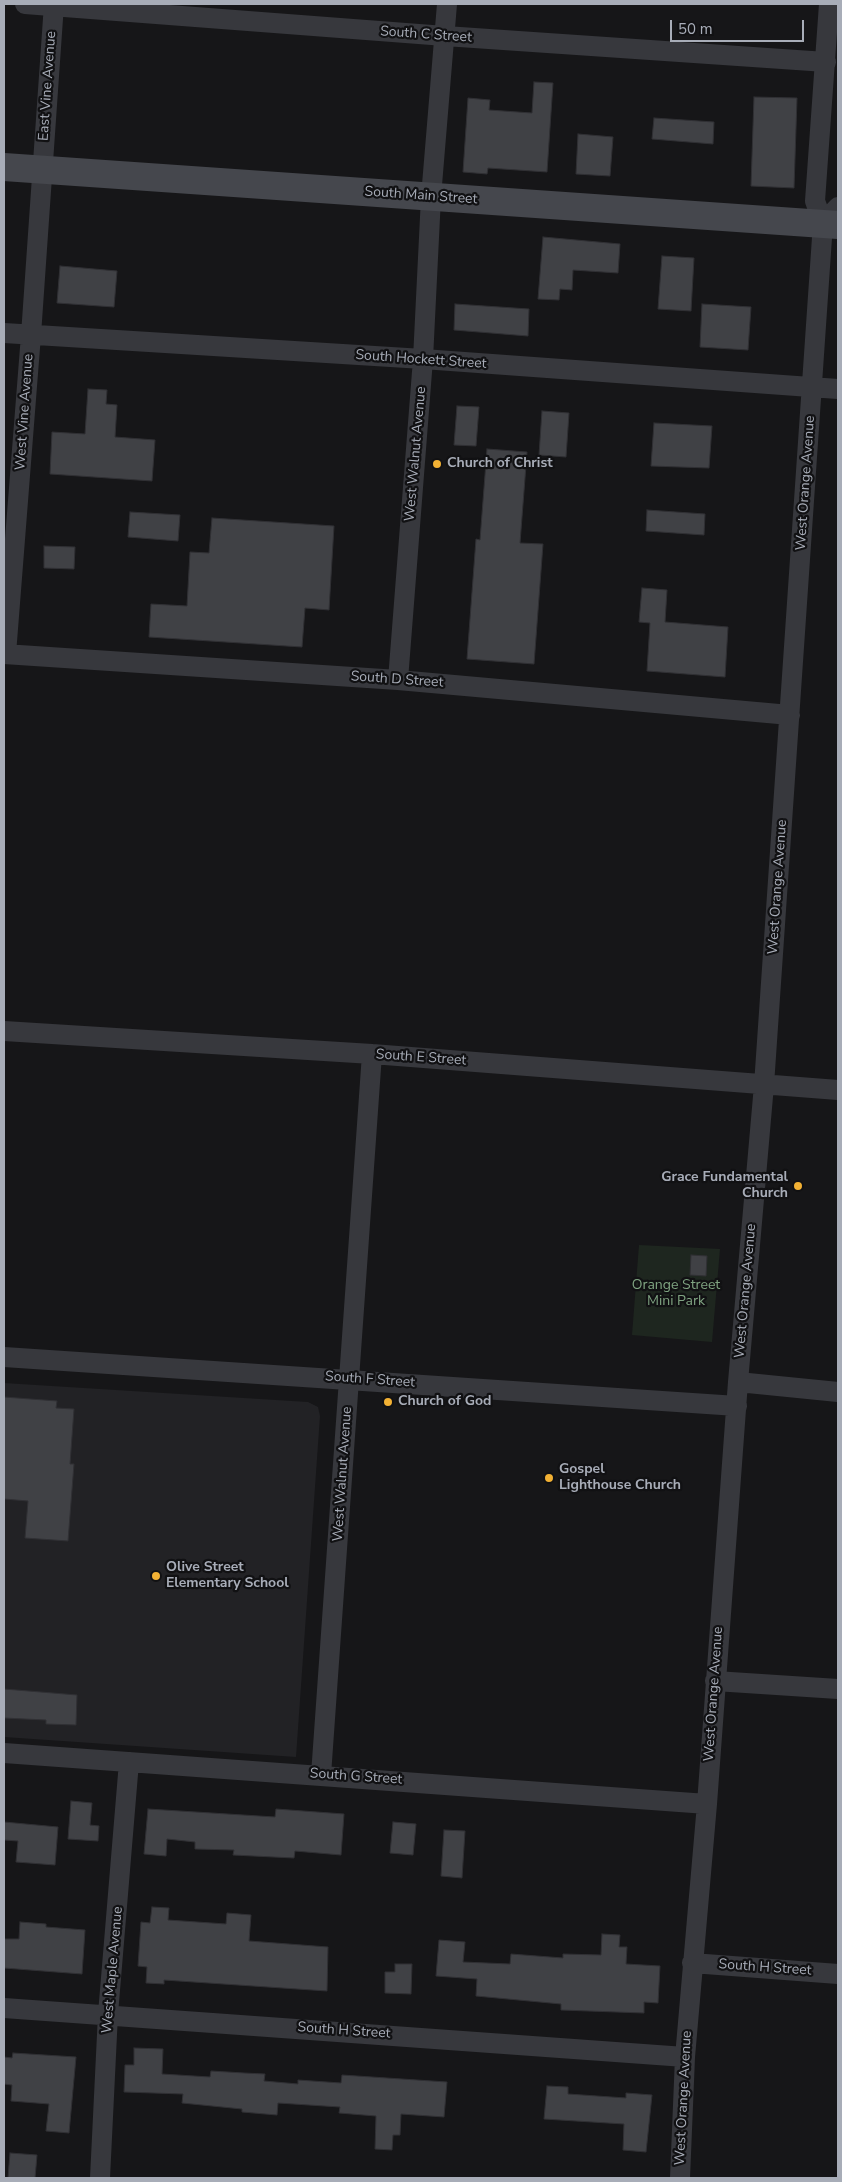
<!DOCTYPE html>
<style>
body{margin:0}
#map{position:relative;width:842px;height:2182px;overflow:hidden;background:#161618;font-family:"Nunito Sans",sans-serif}
canvas{display:block}
.frame{position:absolute;inset:0;border:5px solid #a8adb8;pointer-events:none}
.scale{position:absolute;left:670px;top:20px;width:134px;height:22px;box-sizing:border-box;border:2px solid #a8adb8;border-top:0;padding-left:6px;font-size:15px;line-height:18px;white-space:nowrap;color:#a8adb8;-webkit-text-stroke:4px #111113;paint-order:stroke}
</style>
<div id="map">
<canvas width="842" height="2182"></canvas>
<div class="frame"></div>
<div class="scale">50 m</div>
</div>
<script>
const ctx = document.querySelector('canvas').getContext('2d');
ctx.lineJoin = 'round';
function fillPath(path, color) { ctx.fillStyle = color; ctx.fill(path, 'evenodd'); }
const poly = rows => new Path2D(rows.map(r => 'M' + r).join(''));
function trace(path, color, width, dash) { ctx.strokeStyle = color; ctx.lineWidth = width; ctx.lineCap = dash ? 'butt' : 'round'; ctx.setLineDash(dash || []); ctx.stroke(path); }
function label(font, color, halo, rows, align = 'center') {
  ctx.font = font + ' "Nunito Sans",sans-serif'; ctx.lineWidth = 4.5; ctx.setLineDash([]); ctx.textBaseline = 'middle'; ctx.strokeStyle = halo; ctx.fillStyle = color; for (const [text, x, y, turn = 0] of rows) {
    ctx.save(); ctx.translate(x, y); ctx.rotate((+turn || 0) * Math.PI / 180); ctx.textAlign = isNaN(turn) ? turn : align; if (halo) ctx.strokeText(text, 0, 0); ctx.fillText(text, 0, 0); ctx.restore();
  }
}
const built = poly([
 [4,1383,308,1402,318,1407,320,1416,296,1757,4,1737]
]);
const green = poly([
 [639,1245,720,1249,712,1342,632,1335]
]);
const building = poly([
 [534,82,553,83,547,172,488,168,487,174,463,172,468,98,490,100,489,110,532,113,534,82],
 [754,97,797,98,794,188,751,186,754,97],
 [654,118,714,122,713,144,652,139,654,118],
 [578,134,613,137,610,176,576,174,578,134],
 [543,237,620,244,618,273,573,270,572,290,560,289,559,300,538,299,543,237],
 [662,256,694,258,691,311,658,309,662,256],
 [60,266,117,271,114,307,57,303,60,266],
 [455,304,529,309,528,336,454,330,455,304],
 [702,304,751,307,748,350,700,347,702,304],
 [88,389,107,390,106,404,117,405,115,437,155,440,152,481,50,474,52,432,85,434,88,389],
 [457,406,479,407,476,446,454,445,457,406],
 [542,411,569,413,566,457,539,455,542,411],
 [654,423,712,426,709,468,651,466,654,423],
 [487,449,527,452,520,543,543,544,534,664,467,659,476,539,480,540,487,449],
 [647,510,705,514,704,535,646,531,647,510],
 [130,512,180,515,178,541,128,537,130,512],
 [212,518,334,526,329,610,305,608,302,647,149,637,151,604,187,606,190,552,209,553,212,518],
 [44,546,75,547,74,569,44,568,44,546],
 [642,588,667,590,665,622,728,627,725,677,647,671,650,623,639,622,642,588],
 [691,1255,707,1256,706,1276,690,1275,691,1255],
 [4,1397,57,1401,56,1408,74,1409,70,1464,74,1464,68,1541,25,1538,28,1501,4,1499,4,1397],
 [4,1689,77,1695,76,1725,46,1724,46,1720,4,1718,4,1689],
 [71,1801,92,1803,90,1825,99,1826,98,1841,68,1839,71,1801],
 [148,1809,275,1817,276,1809,344,1814,341,1855,295,1851,294,1858,233,1855,234,1850,195,1849,195,1842,167,1839,166,1856,144,1854,148,1809],
 [4,1822,58,1827,55,1865,16,1862,18,1841,4,1840,4,1822],
 [393,1822,416,1824,413,1855,390,1853,393,1822],
 [444,1830,465,1831,462,1878,441,1876,444,1830],
 [152,1907,169,1908,168,1920,226,1924,227,1913,251,1915,249,1941,328,1947,327,1991,164,1980,164,1984,146,1983,147,1967,138,1966,141,1922,150,1923,152,1907],
 [20,1922,46,1924,46,1927,85,1930,82,1974,4,1968,4,1939,19,1939,20,1922],
 [602,1934,620,1935,619,1947,627,1947,626,1964,660,1966,658,2003,644,2002,644,2013,561,2010,561,2004,476,1996,477,1979,436,1976,439,1940,465,1942,463,1962,510,1964,511,1954,563,1958,563,1954,601,1955,602,1934],
 [395,1964,412,1964,411,1994,385,1993,385,1972,395,1972,395,1964],
 [134,2048,163,2049,162,2074,210,2077,211,2071,244,2073,265,2074,264,2081,298,2084,298,2080,341,2083,342,2075,447,2082,444,2117,401,2114,400,2135,393,2135,392,2150,375,2149,376,2116,339,2113,340,2107,278,2103,277,2115,242,2112,242,2109,182,2103,183,2094,124,2092,125,2065,134,2065,134,2048],
 [13,2053,76,2057,69,2133,46,2131,49,2104,11,2101,12,2085,4,2084,4,2057,12,2058,13,2053],
 [547,2086,568,2087,568,2094,626,2098,626,2093,652,2095,646,2152,623,2150,624,2124,544,2119,547,2086],
 [10,2153,37,2155,35,2178,8,2178,10,2153]
]);
const street = poly([
 [25,4,445,36,826,62],
 [823,223,838,207],
 [4,333,423,359,838,389],
 [4,654,398,680,790,715],
 [6,654,31,335,54,4],
 [398,680,423,359,431,197,447,4],
 [4,1031,372,1054,838,1090],
 [4,1357,737,1406],
 [738,1382,838,1392],
 [715,1681,838,1689],
 [4,1753,707,1804],
 [321,1775,372,1054],
 [692,1963,838,1974],
 [4,2008,685,2057],
 [100,2178,108,2014,129,1762],
 [680,2178,685,2057,707,1804,738,1382,764,1085,823,223,815,201,829,4]
]);
const secondary = poly([
 [4,167,838,225]
]);
const markers = [
 [437,464,5,"#f2b134"],
 [798,1186,5,"#f2b134"],
 [388,1402,5,"#f2b134"],
 [549,1478,5,"#f2b134"],
 [156,1576,5,"#f2b134"]
];
const streetNames = [
 ["South C Street",426,35,4],
 ["East Vine Avenue",48,86,-86],
 ["South Main Street",421,196,4],
 ["South Hockett Street",421,360,4],
 ["West Vine Avenue",25,412,-86],
 ["West Walnut Avenue",416,454,-85],
 ["West Orange Avenue",806,483,-86],
 ["South D Street",397,680,4],
 ["West Orange Avenue",778,887,-86],
 ["South E Street",421,1058,4],
 ["West Orange Avenue",746,1291,-85],
 ["South F Street",370,1380,4],
 ["West Walnut Avenue",343,1474,-86],
 ["West Orange Avenue",714,1694,-86],
 ["South G Street",356,1777,4],
 ["South H Street",765,1968,4],
 ["West Maple Avenue",113,1970,-85],
 ["South H Street",344,2031,4],
 ["West Orange Avenue",684,2098,-87]
];
const poiNames = [
 ["Church of Christ",447,464],
 ["Grace Fundamental",788,1178,"right"],
 ["Church",788,1194,"right"],
 ["Church of God",398,1402],
 ["Gospel",559,1470],
 ["Lighthouse Church",559,1486],
 ["Olive Street",166,1568],
 ["Elementary School",166,1584]
];
const parkNames = [
 ["Orange Street",676,1286],
 ["Mini Park",676,1302]
];
fillPath(built, '#222225');
fillPath(green, '#1e261f');
fillPath(building, '#404145');
trace(building, '#303034', 1);
trace(street, '#37383d', 20);
trace(secondary, '#45474d', 28);
for (const [x, y, r, color] of markers) { const dot = new Path2D(); dot.arc(x, y, r, 0, 2 * Math.PI); ctx.fillStyle = color; ctx.fill(dot); trace(dot, '#111113', 2); }
label('14px', '#a8adb8', '#111113', streetNames);
label('bold 14px', '#a8adb8', '#111113', poiNames, 'left');
label('14px', '#7fa381', '#111113', parkNames);
</script>
